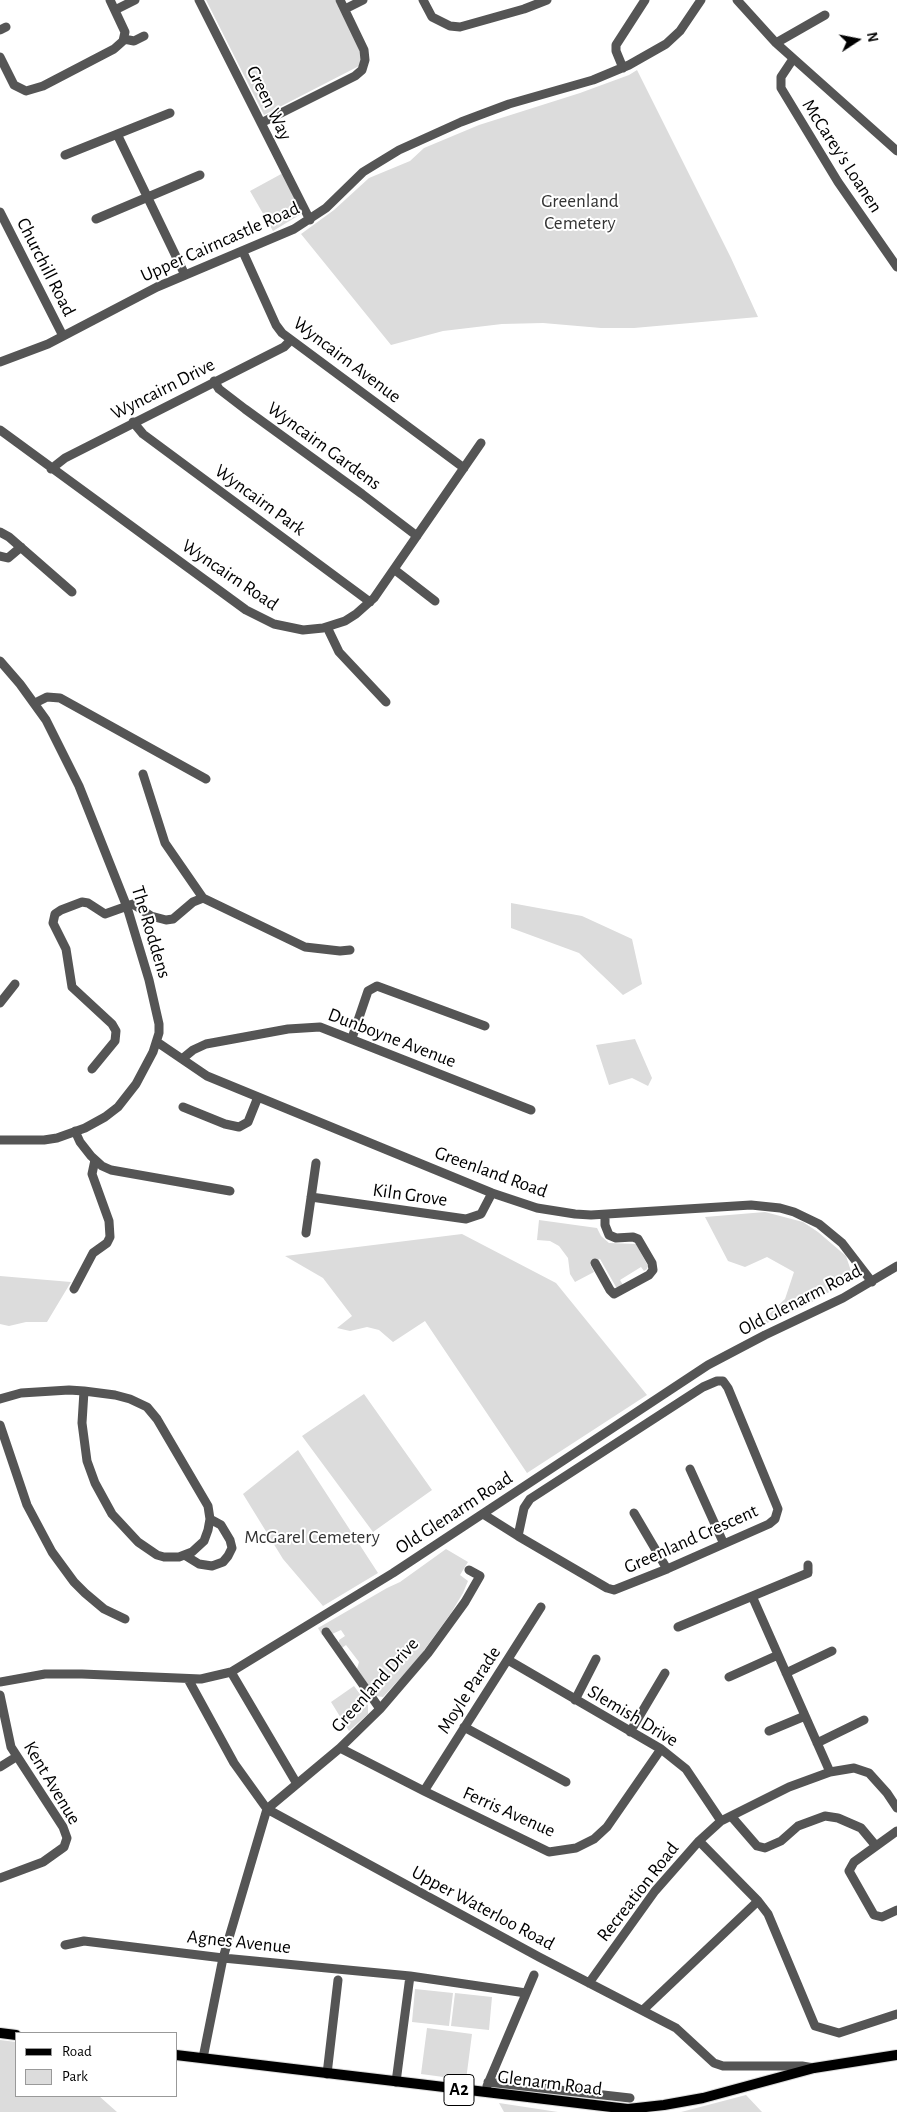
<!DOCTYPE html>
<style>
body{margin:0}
#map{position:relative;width:897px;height:2112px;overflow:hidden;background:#fff;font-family:"Alegreya Sans",sans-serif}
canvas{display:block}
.legend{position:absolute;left:15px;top:2032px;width:162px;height:65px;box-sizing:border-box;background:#fff;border:1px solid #999;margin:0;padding:6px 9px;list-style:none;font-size:15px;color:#000}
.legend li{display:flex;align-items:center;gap:10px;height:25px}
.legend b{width:25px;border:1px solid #999}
.north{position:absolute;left:832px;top:15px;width:50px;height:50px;-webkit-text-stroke:4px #fff;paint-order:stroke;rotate:79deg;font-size:14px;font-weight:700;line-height:20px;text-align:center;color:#000}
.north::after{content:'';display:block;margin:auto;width:18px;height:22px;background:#000;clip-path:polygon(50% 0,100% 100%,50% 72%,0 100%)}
</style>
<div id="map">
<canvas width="897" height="2112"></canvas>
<ul class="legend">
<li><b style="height:6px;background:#000"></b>Road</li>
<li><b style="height:14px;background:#dcdcdc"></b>Park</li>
</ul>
<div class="north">N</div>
</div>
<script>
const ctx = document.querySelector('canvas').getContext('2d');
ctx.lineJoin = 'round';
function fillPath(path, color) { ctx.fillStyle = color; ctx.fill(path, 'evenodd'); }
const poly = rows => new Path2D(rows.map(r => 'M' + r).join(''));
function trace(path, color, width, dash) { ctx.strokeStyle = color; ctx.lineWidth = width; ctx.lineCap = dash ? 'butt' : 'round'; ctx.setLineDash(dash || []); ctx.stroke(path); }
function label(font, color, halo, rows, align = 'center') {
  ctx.font = font + ' "Alegreya Sans",sans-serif'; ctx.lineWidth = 4; ctx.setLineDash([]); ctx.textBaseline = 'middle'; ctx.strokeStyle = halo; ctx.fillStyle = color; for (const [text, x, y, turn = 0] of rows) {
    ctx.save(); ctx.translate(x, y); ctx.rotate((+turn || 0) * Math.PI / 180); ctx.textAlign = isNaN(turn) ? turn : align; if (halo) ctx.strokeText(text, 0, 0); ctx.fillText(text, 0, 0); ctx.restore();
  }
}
const green = poly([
 [206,0,335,0,363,55,359,66,264,115],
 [637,70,731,258,758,317,634,328,601,328,543,323,502,324,443,331,391,345,301,234,334,210,369,178,410,161,424,148,479,125,580,93,629,75],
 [283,173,301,214,273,231,250,191],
 [511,903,582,916,632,939,642,984,623,995,579,953,511,928],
 [635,1039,652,1078,648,1086,632,1078,609,1085,596,1045],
 [765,1212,803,1222,818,1232,846,1256,852,1274,843,1284,805,1306,765,1324,766,1317,785,1299,794,1272,767,1257,745,1267,728,1261,705,1217],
 [539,1220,597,1228,601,1236,609,1243,636,1244,648,1266,647,1269,644,1271,641,1267,620,1280,623,1285,619,1288,616,1287,600,1259,590,1264,594,1272,575,1282,570,1274,568,1258,559,1246,550,1241,537,1240],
 [462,1234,556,1283,647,1395,527,1473,425,1321,393,1342,379,1330,367,1327,350,1331,337,1328,352,1316,323,1278,285,1256],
 [0,1276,71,1282,47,1322,26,1322,9,1326,0,1324],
 [364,1394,432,1490,373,1532,302,1436],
 [298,1450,378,1573,323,1606,283,1559,243,1494],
 [446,1549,468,1562,460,1575,468,1581,463,1593,451,1613,417,1660,383,1697,376,1696,357,1669,359,1662,346,1645,342,1648,339,1645,339,1640,345,1636,341,1630,332,1634,329,1631,322,1635,318,1628,387,1588,400,1582],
 [354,1686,368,1705,368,1714,349,1731,331,1702],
 [415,1989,453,1993,449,2026,412,2022],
 [455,1993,492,1997,489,2030,451,2026],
 [427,2028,472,2034,466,2080,421,2074],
 [0,2040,16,2042,16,2096,99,2096,117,2112,0,2112],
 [746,2095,762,2112,681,2112,685,2111],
 [499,2103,558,2112,504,2112]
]);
const minor = poly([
 [199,0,310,220],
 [423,0,432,17,450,26,460,27,524,9,547,0],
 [737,0,776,43,897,151],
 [345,9,363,0],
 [115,10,135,0],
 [0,30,6,27],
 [124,39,134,41,144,36],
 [776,43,825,15],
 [0,57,14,85,26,91,43,86,114,49,123,41,125,32,110,0],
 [793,59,781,77,781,88,838,182,897,267],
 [623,68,616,51,616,45,645,0],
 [261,123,355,76,362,70,365,60,364,50,340,0],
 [117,134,185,275],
 [65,155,170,113],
 [0,212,63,336],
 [96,219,200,175],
 [243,252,276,325,282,333,464,468],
 [0,362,48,344,157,287,294,229,326,208,363,172,399,150,461,122,509,104,593,80,629,65,666,44,680,31,701,0],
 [214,381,219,389,245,409,362,494,417,536],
 [133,422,143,434,370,602],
 [0,430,246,610,274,624,303,630,323,628,345,621,356,614,374,598,481,443],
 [51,469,65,458,284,347,291,340],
 [0,532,9,537,72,592],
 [0,556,8,558,21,547],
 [395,570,435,601],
 [327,627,339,652,386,702],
 [0,661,20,684,46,720,79,786,127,907,149,980,159,1024,159,1033,153,1052,136,1084,118,1107,105,1117,85,1128,57,1138,44,1140,0,1140],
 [35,703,47,697,60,698,206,779],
 [143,774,165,843,203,898,305,947,340,951,350,950],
 [0,1003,15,984],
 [352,1038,368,991,377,986,485,1026],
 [157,1042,207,1076,492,1193,537,1208,575,1214,591,1215,751,1205,780,1208,794,1212,819,1224,842,1243,872,1282],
 [182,1059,193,1050,206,1044,288,1029,320,1027,531,1110],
 [92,1069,115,1041,116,1031,112,1024,72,987,66,949,53,923,55,914,61,910,82,902,88,903,105,914,133,904,151,916,166,920,173,919,193,902,203,898],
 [183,1107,225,1124,239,1127,248,1122,258,1097],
 [75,1131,80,1142,91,1156,102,1166,111,1170,230,1191],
 [311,1197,466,1219,481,1214,492,1193],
 [306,1233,316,1163],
 [595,1263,610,1290,614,1294,649,1275,653,1270,652,1263,638,1239,633,1237,616,1238,609,1235,605,1225,605,1215],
 [74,1289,93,1253,107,1243,110,1237,109,1221,92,1174,95,1160],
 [0,1399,21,1393,69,1390,84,1391,115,1395,130,1399,147,1407,157,1419,208,1506,210,1519,208,1530,204,1541,192,1552,179,1557,164,1557,157,1555,138,1542,112,1514,95,1483,87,1461,82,1423,84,1391],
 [0,1425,27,1505,52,1552,74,1582,85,1593,104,1609,125,1619],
 [690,1469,723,1542],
 [634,1513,667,1569],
 [483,1514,518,1536,607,1588,614,1590,667,1569,769,1524,775,1519,778,1509,728,1388,723,1381,717,1381,703,1387,530,1499,524,1508,518,1536],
 [186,1556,199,1564,212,1566,223,1562,228,1556,232,1548,230,1540,221,1525,210,1519],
 [752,1596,830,1772],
 [678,1627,808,1573,808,1565],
 [326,1632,380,1709],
 [508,1660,661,1749,686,1769,721,1821],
 [231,1672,297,1784],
 [786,1673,832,1651],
 [729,1677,778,1655],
 [188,1679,234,1763,267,1809,539,1957,676,2028,714,2063,723,2066,802,2066,814,2068],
 [0,1682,45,1674,82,1674,201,1679,231,1672,393,1573,708,1365,765,1335,843,1298,897,1266],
 [0,1695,11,1747,63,1827,67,1838,64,1847,43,1862,0,1878],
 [575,1700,596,1659],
 [464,1727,566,1782],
 [769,1731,805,1716],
 [630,1732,665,1673],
 [817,1743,864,1720],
 [340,1748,424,1791,549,1852,576,1848,594,1839,607,1827,661,1749],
 [0,1767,16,1757],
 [424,1791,541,1607],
 [267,1809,340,1748,380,1709,428,1653,465,1602,480,1576,469,1570],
 [731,1816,757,1846,765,1848,781,1841,798,1826,825,1816,838,1818,861,1828,876,1846],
 [897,1831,854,1862,849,1871,874,1915,882,1917,897,1910],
 [699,1841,758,1901,768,1914,815,2026,839,2033,897,2014],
 [65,1945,84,1941,223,1958,410,1976,526,1993],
 [589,1983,655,1891,699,1841,721,1821,789,1787,830,1772,854,1768,869,1773,887,1793,897,1808],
 [643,2010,758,1901],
 [203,2058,223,1958,267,1809],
 [327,2074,338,1980],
 [396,2082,410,1976],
 [488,2082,630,2098],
 [487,2086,534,1975]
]);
const major = poly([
 [0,2033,16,2035],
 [176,2055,628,2109,664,2105,703,2098,814,2068,897,2055]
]);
const shields = [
 [459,2090,30]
];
const shieldNames = [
 ["A2",459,2090]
];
const streetNames = [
 ["Green Way",269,103,64],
 ["McCarey's Loanen",842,156,57],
 ["Upper Cairncastle Road",220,242,-24],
 ["Churchill Road",46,267,63],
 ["Wyncairn Avenue",347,360,37],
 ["Wyncairn Drive",163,389,-27],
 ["Wyncairn Gardens",324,446,36],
 ["Wyncairn Park",260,500,36],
 ["Wyncairn Road",230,575,34],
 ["The Roddens",151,932,73],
 ["Dunboyne Avenue",392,1038,21],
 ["Greenland Road",491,1172,20],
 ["Kiln Grove",410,1195,8],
 ["Old Glenarm Road",800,1300,-27],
 ["Old Glenarm Road",454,1513,-33],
 ["Greenland Crescent",691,1539,-24],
 ["Greenland Drive",375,1685,-48],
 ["Moyle Parade",469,1690,-57],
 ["Slemish Drive",633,1716,31],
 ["Kent Avenue",52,1783,59],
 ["Ferris Avenue",509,1812,24],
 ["Recreation Road",638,1892,-52],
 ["Upper Waterloo Road",483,1908,28],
 ["Agnes Avenue",239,1942,6],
 ["Glenarm Road",550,2083,7]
];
const parkNames = [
 ["Greenland",580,201],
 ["Cemetery",580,223],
 ["McGarel Cemetery",312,1537]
];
fillPath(green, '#dcdcdc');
trace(major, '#dbdbdb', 12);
trace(minor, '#555', 9);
trace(major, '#000', 10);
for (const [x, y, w] of shields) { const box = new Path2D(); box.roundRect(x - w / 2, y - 15.5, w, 31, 4); ctx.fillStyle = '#fff'; ctx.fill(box); trace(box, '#000', 1); }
label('bold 18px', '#000', null, shieldNames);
label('19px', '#000', '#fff', streetNames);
label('19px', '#333', '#fff', parkNames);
</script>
